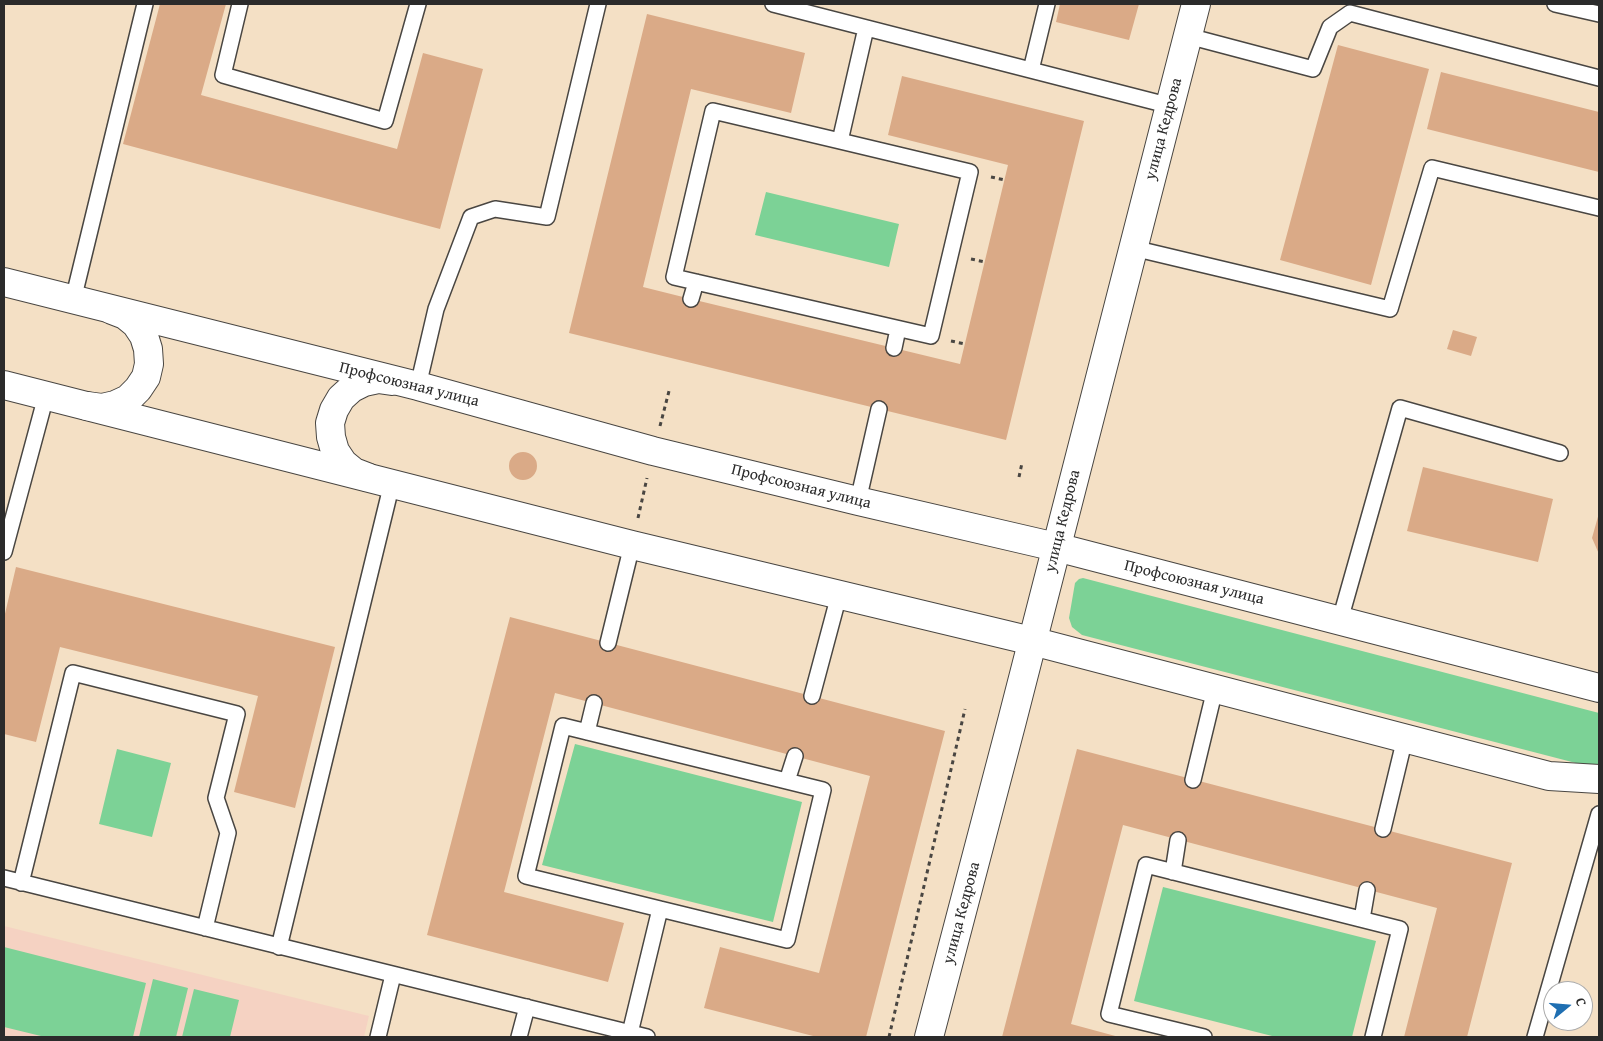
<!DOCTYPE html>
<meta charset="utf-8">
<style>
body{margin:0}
#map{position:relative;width:1603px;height:1041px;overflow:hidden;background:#f4e0c5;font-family:"Gentium Book Plus",serif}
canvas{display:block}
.frame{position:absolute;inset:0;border:5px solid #2b2b2b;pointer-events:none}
.north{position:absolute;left:1543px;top:981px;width:50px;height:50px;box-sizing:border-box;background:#fff;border:1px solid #aaa;border-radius:50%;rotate:73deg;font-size:14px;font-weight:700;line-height:20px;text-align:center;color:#2b2b2b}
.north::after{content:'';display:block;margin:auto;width:18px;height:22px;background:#1f6fb2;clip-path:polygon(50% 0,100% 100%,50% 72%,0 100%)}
</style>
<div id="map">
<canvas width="1603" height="1041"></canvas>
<div class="frame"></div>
<div class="north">С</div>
</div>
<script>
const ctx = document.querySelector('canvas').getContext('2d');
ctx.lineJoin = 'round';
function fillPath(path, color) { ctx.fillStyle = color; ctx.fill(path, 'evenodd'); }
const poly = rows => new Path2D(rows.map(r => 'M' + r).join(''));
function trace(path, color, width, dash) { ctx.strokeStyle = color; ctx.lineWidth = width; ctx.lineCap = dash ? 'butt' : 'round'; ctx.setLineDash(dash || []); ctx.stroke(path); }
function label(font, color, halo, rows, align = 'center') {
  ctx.font = font + ' "Gentium Book Plus",serif'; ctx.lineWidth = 4.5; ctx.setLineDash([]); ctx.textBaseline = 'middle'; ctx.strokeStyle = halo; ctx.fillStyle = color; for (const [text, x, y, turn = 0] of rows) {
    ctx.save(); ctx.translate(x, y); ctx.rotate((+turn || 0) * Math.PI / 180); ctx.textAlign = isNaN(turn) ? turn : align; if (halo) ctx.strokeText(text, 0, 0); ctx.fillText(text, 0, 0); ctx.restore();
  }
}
const built = poly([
 [4,926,369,1016,364,1037,4,1037]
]);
const green = poly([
 [766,192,899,224,889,267,755,235],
 [1083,578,1599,713,1599,769,1082,635,1072,627,1069,618,1075,583,1079,579],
 [575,744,802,802,773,922,542,865],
 [117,749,171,763,152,837,99,824],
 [1163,887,1376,941,1352,1037,1276,1037,1134,1001],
 [4,947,146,983,133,1037,45,1037,4,1027],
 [153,979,188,988,176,1037,139,1037],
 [194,989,239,1000,230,1037,182,1037]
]);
const building = poly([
 [160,4,226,4,201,95,397,149,423,53,483,69,440,229,123,144],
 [1060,4,1139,4,1129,40,1056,22],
 [647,14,805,53,791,113,691,89,643,287,691,299,960,364,1008,165,888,135,902,76,1084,121,1006,440,569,333],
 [1338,45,1429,69,1371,285,1280,260],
 [1441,72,1599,112,1599,172,1427,129],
 [1453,330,1477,337,1471,356,1447,349],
 '509 466a14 14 0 1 1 28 0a14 14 0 1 1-28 0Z',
 [1423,467,1553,499,1538,562,1407,531],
 [1599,513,1599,554,1592,538],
 [16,567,335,647,295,808,234,792,258,696,60,647,36,742,4,734,4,618],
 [510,617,945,731,866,1037,817,1037,704,1008,720,947,819,973,870,776,555,693,504,892,624,923,608,982,427,935],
 [1077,749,1512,863,1467,1037,1404,1037,1437,908,1123,825,1071,1024,1119,1037,1002,1037]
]);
const path = poly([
 [991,177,1005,180],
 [971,259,985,262],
 [951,341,965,344],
 [660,426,669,391],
 [1019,477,1022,463],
 [638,518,647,478],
 [889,1037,965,709]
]);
const service = poly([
 [240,4,223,75,385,121,418,4],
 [773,4,1171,106],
 [1555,4,1599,14],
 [1188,36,1313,69,1330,27,1350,13,1599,78],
 [1031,70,1047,4],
 [840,141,713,111,674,277,931,336,970,172,840,141,866,28],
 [1133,248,1390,309,1432,168,1599,208],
 [691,299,696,282],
 [73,300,145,4],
 [894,348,898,329],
 [418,386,436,309,471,217,495,209,547,217,598,4],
 [858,501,879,409],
 [4,552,46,396],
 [1340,620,1400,408,1560,453],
 [608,643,632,545],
 [812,696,839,595],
 [587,732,594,703],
 [1193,780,1215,689],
 [787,781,795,756],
 [1383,829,1405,738],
 [1173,872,1178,840],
 [4,878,647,1037],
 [21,883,73,673,237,714,216,798,228,833,205,928],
 [1362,919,1367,890],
 [279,947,392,483],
 [630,1033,660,909,526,876,563,726,823,790,787,940,660,909],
 [378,1037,393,975],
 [519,1037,527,1007],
 [1204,1037,1109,1014,1146,865,1400,929,1373,1037],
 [1535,1037,1599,814]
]);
const tertiary = poly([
 [87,406,102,408,115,405,128,399,138,389,146,377,149,364,148,349,144,336,136,324,125,315,112,310],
 [367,477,354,472,343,463,335,451,331,437,330,423,334,410,341,398,352,388,364,382,378,379,392,381],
 [929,1037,1012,721,1196,4]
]);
const primary = poly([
 [4,282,418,386,653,451,858,501,1056,547,1599,688],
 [4,385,632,545,1032,641,1549,776,1599,779]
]);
const streetNames = [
 ["улица Кедрова",1164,129,-75],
 ["Профсоюзная улица",409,385,14],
 ["Профсоюзная улица",801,487,14],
 ["улица Кедрова",1063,521,-76],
 ["Профсоюзная улица",1194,583,14],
 ["улица Кедрова",962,913,-75]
];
fillPath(built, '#f5d2c2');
fillPath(green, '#7cd296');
fillPath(building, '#daaa87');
trace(service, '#494642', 18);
trace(tertiary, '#494642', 30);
trace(primary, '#494642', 30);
trace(path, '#494642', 3, [4, 4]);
trace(service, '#fff', 15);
trace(tertiary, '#fff', 28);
trace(primary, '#fff', 28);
label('16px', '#2b2b2b', '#fff', streetNames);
</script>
